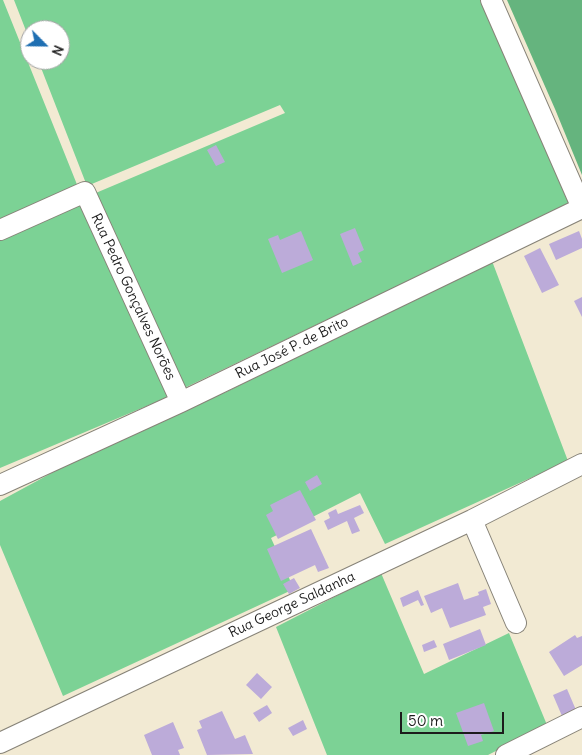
<!DOCTYPE html>
<meta charset="utf-8">
<style>
body{margin:0}
#map{position:relative;width:582px;height:755px;overflow:hidden;background:#f2ead3;font-family:Delius,sans-serif}
canvas{display:block}
.north{position:absolute;left:20px;top:20px;width:50px;height:50px;box-sizing:border-box;background:#fff;border:1px solid #a4a4a4;border-radius:50%;rotate:113deg;font-size:14px;font-weight:700;line-height:20px;text-align:center;color:#1c1c1c}
.north::after{content:'';display:block;margin:auto;width:18px;height:22px;background:#1f6fb2;clip-path:polygon(50% 0,100% 100%,50% 72%,0 100%)}
.scale{position:absolute;left:400px;top:712px;width:104px;height:22px;box-sizing:border-box;border:2px solid #1c1c1c;border-top:0;padding-left:6px;font-size:15px;line-height:18px;white-space:nowrap;color:#1c1c1c;-webkit-text-stroke:4px #fff;paint-order:stroke}
</style>
<div id="map">
<canvas width="582" height="755"></canvas>
<div class="north">N</div>
<div class="scale">50 m</div>
</div>
<script>
const ctx = document.querySelector('canvas').getContext('2d');
ctx.lineJoin = 'round';
function fillPath(path, color) { ctx.fillStyle = color; ctx.fill(path, 'evenodd'); }
const poly = rows => new Path2D(rows.map(r => 'M' + r).join(''));
function trace(path, color, width, dash) { ctx.strokeStyle = color; ctx.lineWidth = width; ctx.lineCap = dash ? 'butt' : 'round'; ctx.setLineDash(dash || []); ctx.stroke(path); }
function label(font, color, halo, rows, align = 'center') {
  ctx.font = font + ' Delius,sans-serif'; ctx.lineWidth = 4; ctx.setLineDash([]); ctx.textBaseline = 'middle'; ctx.strokeStyle = halo; ctx.fillStyle = color; for (const [text, x, y, turn = 0] of rows) {
    ctx.save(); ctx.translate(x, y); ctx.rotate((+turn || 0) * Math.PI / 180); ctx.textAlign = isNaN(turn) ? turn : align; if (halo) ctx.strokeText(text, 0, 0); ctx.fillText(text, 0, 0); ctx.restore();
  }
}
const green = poly([
 [0,0,3,0,78,187,0,226],
 [14,0,480,0,569,204,178,391,91,195,285,113,280,105,87,186,38,60,60,60,60,30,30,30,30,41],
 [82,200,168,397,0,468,0,239],
 [492,261,568,461,385,544,360,493,271,538,294,589,63,696,0,545,0,501,142,424,226,392],
 [381,573,424,674,509,633,547,725,488,755,327,755,276,627]
]);
const forest = poly([
 [507,0,582,0,582,175,555,109]
]);
const building = poly([
 [216,145,225,162,216,166,207,150],
 [355,228,364,250,358,253,362,262,353,266,340,234],
 [301,231,313,260,282,273,268,239,278,235,280,240],
 [579,231,582,239,582,248,556,260,549,244],
 [540,248,559,285,542,293,524,256],
 [582,297,582,317,574,301],
 [317,475,322,484,310,491,305,482],
 [300,490,316,520,278,539,266,515,273,511,270,505],
 [360,505,364,513,354,518,360,531,352,534,347,521,328,530,324,521,330,518,328,513,336,509,338,514],
 [311,529,329,568,318,572,315,565,281,581,267,549],
 [294,578,300,588,289,594,283,584],
 [458,583,464,600,479,595,478,592,486,589,491,604,483,607,486,615,450,628,442,608,431,613,424,596],
 [418,590,424,605,421,606,418,600,403,607,400,598],
 [480,629,486,645,449,660,443,644],
 [575,635,577,638,582,636,582,665,564,676,549,652],
 [434,640,437,647,424,652,422,645],
 [257,673,272,687,261,699,246,685],
 [567,689,576,710,562,716,553,695],
 [484,703,494,731,481,735,483,741,468,746,456,713],
 [267,705,272,713,259,722,253,713],
 [222,711,235,739,245,735,253,754,207,755,197,730,202,728,199,721],
 [303,720,307,729,293,736,288,728],
 [173,722,184,748,178,750,180,755,152,755,144,735]
]);
const minor = poly([
 [491,0,582,208],
 [0,230,85,192,181,402],
 [0,485,181,402,582,208],
 [472,520,516,623],
 [0,743,472,520,582,464],
 [506,755,582,717]
]);
const streetNames = [
 ["Rua Pedro Gonçalves Norões",133,297,65],
 ["Rua José P. de Brito",292,348,-26],
 ["Rua George Saldanha",292,605,-25]
];
fillPath(green, '#7cd295');
fillPath(forest, '#65b47e');
fillPath(building, '#bcabd9');
trace(minor, '#878378', 22);
trace(minor, '#fff', 20);
label('14px', '#1c1c1c', '#fff', streetNames);
</script>
